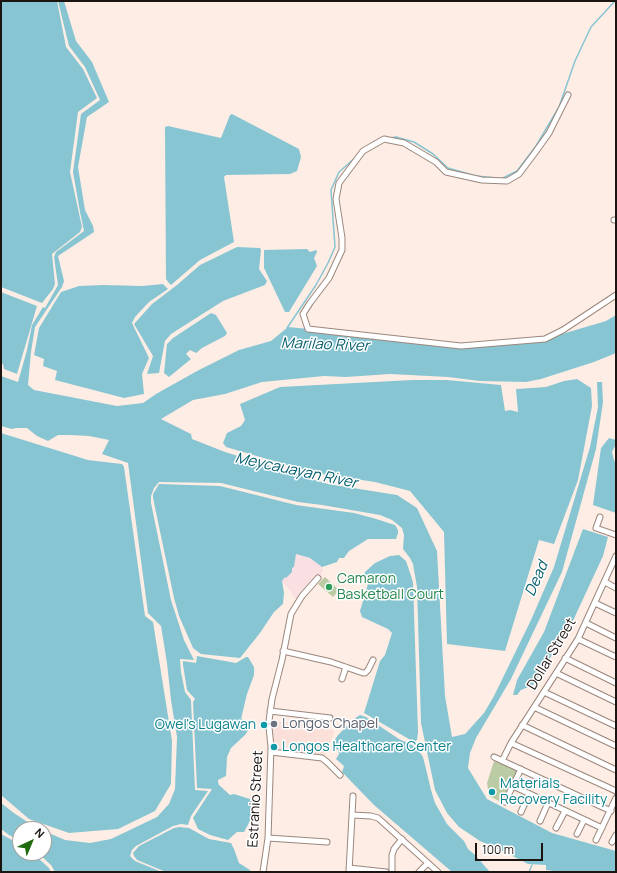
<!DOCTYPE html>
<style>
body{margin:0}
#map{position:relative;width:617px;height:873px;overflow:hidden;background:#feede4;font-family:Manrope,sans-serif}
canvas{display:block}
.frame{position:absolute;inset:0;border:2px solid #1b1410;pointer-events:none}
.north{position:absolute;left:12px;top:821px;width:40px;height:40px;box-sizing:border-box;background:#fff;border:1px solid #a4a19f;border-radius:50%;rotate:44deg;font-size:11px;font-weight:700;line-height:16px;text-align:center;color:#1b1410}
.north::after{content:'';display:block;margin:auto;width:14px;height:18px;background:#1f6c0f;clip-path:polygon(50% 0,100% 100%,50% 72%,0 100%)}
.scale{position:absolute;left:475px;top:843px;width:68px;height:18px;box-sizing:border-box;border:2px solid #1b1410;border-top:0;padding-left:5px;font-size:12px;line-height:14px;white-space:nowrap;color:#1b1410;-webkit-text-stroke:3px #fff;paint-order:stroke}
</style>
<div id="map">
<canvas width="617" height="873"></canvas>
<div class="frame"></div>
<div class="north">N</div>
<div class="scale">100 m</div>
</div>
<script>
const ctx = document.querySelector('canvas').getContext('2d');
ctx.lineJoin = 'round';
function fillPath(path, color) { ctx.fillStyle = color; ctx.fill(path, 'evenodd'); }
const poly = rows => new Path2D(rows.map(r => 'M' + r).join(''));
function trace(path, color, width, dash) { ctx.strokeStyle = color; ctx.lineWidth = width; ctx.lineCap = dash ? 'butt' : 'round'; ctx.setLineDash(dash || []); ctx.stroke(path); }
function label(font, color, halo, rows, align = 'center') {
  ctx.font = font + ' Manrope,sans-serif'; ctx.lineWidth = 3; ctx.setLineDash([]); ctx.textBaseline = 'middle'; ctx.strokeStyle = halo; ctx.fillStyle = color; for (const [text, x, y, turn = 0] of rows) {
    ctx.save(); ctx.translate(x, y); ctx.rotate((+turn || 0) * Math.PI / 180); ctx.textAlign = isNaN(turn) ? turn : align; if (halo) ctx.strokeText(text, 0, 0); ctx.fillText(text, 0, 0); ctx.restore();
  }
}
const industrial = poly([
 [295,554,310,558,322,567,323,572,310,583,297,599,292,596,291,591,281,581,294,566]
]);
const education = poly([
 [278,722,304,722,335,731,323,757,272,751,271,726,278,727]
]);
const green = poly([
 [325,577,339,590,333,597,318,584],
 [494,761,518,770,503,803,489,796,487,783]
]);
const water = poly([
 [1,1,57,1,66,47,83,69,97,98,78,112,70,172,82,227,80,232,52,254,55,284,53,289,42,303,1,287],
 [58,1,64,1,76,41,92,62,109,102,87,117,78,167,85,210,93,226,94,232,58,256,64,281,62,287,35,327,31,352,28,385,34,390,117,406,143,403,156,394,197,371,239,350,271,341,288,327,361,334,481,345,545,339,606,321,616,315,616,353,594,362,541,379,526,382,480,381,448,377,390,374,346,377,324,376,262,382,225,394,193,400,161,419,191,434,192,439,225,452,328,484,397,495,417,508,437,551,445,696,452,737,465,734,484,713,494,696,531,620,554,567,590,447,598,407,597,382,602,382,603,402,596,449,562,572,511,679,476,738,470,753,468,768,487,799,552,833,616,851,616,872,562,872,546,870,546,865,528,864,505,852,480,841,459,827,447,813,435,790,421,723,417,587,413,564,410,558,403,549,404,535,402,528,392,520,380,515,322,505,298,502,221,483,159,482,154,488,151,496,151,503,171,600,184,640,194,660,180,659,181,672,185,692,191,700,195,790,208,791,191,816,188,825,181,824,173,826,136,846,132,850,130,856,135,861,162,872,55,872,51,865,38,853,44,853,44,831,65,840,90,843,111,839,157,817,169,804,175,789,177,737,171,700,167,663,161,626,148,613,128,463,102,454,109,440,89,436,70,435,58,435,48,441,37,436,27,428,16,428,12,429,1,426,1,376,18,382,27,350,32,325,43,307,45,308,58,285,54,257,56,252,84,231,80,212,73,172,81,114,100,100,85,67,69,46],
 [232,114,299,149,301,157,297,171,290,174,226,175,224,177,234,242,200,260,171,285,168,282,166,279,165,127,168,126,221,138,230,115],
 [237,247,260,248,261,250,259,269,267,281,265,285,223,301,171,334,165,341,159,373,147,374,153,356,134,324,152,304,177,285,200,265],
 [307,249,310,252,316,250,317,252,314,258,317,266,289,312,285,312,264,268,264,250],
 [163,284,168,289,149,302,135,317,132,323,149,358,142,374,144,394,124,398,55,380,57,371,43,366,44,359,34,355,39,328,61,292,79,286,103,285,142,286],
 [1,292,37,306,17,374,4,369,3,364,1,363],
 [211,313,216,315,227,333,225,336,202,348,196,353,190,350,186,354,191,359,169,377,164,373,167,344,173,338],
 [577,379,591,388,592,406,578,480,554,544,539,540,505,651,447,644,444,532,410,491,375,482,315,473,226,447,223,443,227,433,241,426,245,420,240,404,280,387,412,380,447,380,501,385,505,411,510,410,518,412,516,389,546,387,564,381],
 [1,433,88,460,122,464,124,467,145,616,153,622,172,741,171,784,155,811,118,829,69,833,29,819,1,795],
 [609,438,616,440,616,444,612,452,614,460,616,464,616,513,593,505,601,448],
 [159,484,220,486,296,505,354,513,373,518,395,525,398,530,398,533,396,539,368,539,349,551,344,558,339,558,337,562,322,567,310,558,296,554,294,567,292,568,292,572,286,578,285,577,282,581,284,593,283,604,274,612,260,633,240,658,201,654,193,648,179,616,174,598,153,498,153,494],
 [583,529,608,537,603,556,571,625,533,685,521,690,517,695,513,695,517,680,544,632],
 [399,555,406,561,413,582,418,732,417,740,414,742,364,713,380,661,385,655,392,633,388,629,362,617,360,611,368,584,363,578,365,572,375,563,390,556],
 [197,656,236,663,246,657,248,657,254,667,254,675,247,694,241,719,249,723,249,729,245,735,231,748,227,757,226,776,218,780,218,782,219,785,230,795,234,794,250,799,250,801,254,801,253,811,250,821,244,832,237,832,228,840,210,835,198,829,193,818,212,789,197,788,193,702,195,699,187,690,183,665,183,661,196,663],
 [360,715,366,717,399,739,416,747,419,751,423,757,426,769,431,790,435,803,447,824,464,841,468,849,475,855,490,872,452,872,374,805,342,772,344,766,336,759,339,754,338,750,332,746,334,741,338,735,354,719],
 [1,803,14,813,29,823,41,829,20,829,20,841,9,835,1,829],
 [179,827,189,828,209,839,231,843,234,849,239,863,250,870,250,872,166,872,137,860,134,856,133,853,139,846,174,828],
 [1,834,12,840,20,846,20,853,30,853,37,857,49,868,51,872,1,872]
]);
const stream = poly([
 [390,138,396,137,414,142,433,154,448,168,476,176,497,178],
 [501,179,517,171,536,146,559,107,575,61,591,27,615,1],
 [287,328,316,285,328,263,335,247,331,190,339,172,356,157],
 [529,872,532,865]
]);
const minor = poly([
 [568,95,549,133,534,154,519,174,507,181,482,180,446,172,436,162,404,143,384,139,363,151,339,183,336,199,342,238,342,250,329,278,310,303,303,314,308,329,461,346,545,339,563,330,616,295],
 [614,220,616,220],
 [600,517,596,528,616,535],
 [605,582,616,588],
 [595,603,616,613],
 [586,623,616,638],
 [578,639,616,657],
 [283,651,331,662,363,673,365,673,368,670,373,660],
 [565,658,616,683],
 [556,673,616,702],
 [342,679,346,667],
 [544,692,616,726],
 [534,707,616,746],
 [270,711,330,718],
 [269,721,272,699,282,660,291,614,302,596,318,578],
 [522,725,616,770],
 [511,743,616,791],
 [271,752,322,758,327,762,340,775],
 [494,757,611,811],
 [502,761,511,743,578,639,616,556],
 [513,786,602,828],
 [505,802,521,769],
 [521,812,529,794],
 [352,815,371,816,378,818,438,872],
 [540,821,548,803],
 [556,828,565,811],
 [577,834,584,820],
 [268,838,327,842],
 [596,840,616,798],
 [612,842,616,835],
 [349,868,386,872],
 [263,872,268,838,271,747,269,727],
 [349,872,353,796],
 [392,872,392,855,394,849,402,839],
 [419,872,428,863]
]);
const markers = [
 [329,587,4,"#2e9e5b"],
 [274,724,4,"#6b7280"],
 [264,725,4,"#0f9aa8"],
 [274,747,4,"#0f9aa8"],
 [492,792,4,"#0f9aa8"]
];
const leisureNames = [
 ["Camaron",337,579],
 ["Basketball Court",337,595]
];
const streetNames = [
 ["Dollar Street",552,654,-59],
 ["Estranio Street",256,799,-87]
];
const worshipNames = [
 ["Longos Chapel",282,724]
];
const cultureNames = [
 ["Owel's Lugawan",256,725,"right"],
 ["Longos Healthcare Center",282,747],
 ["Materials",500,784],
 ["Recovery Facility",500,800]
];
const waterNames = [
 ["Marilao River",325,345,2],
 ["Meycauayan River",296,471,12],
 ["Dead",537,579,-67]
];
fillPath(industrial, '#fadfe3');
fillPath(education, '#fae0d9');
fillPath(green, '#bbcba3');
fillPath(water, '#87c5d3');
trace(stream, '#87c5d3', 1.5);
trace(minor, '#9b877d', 7);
trace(minor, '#fff', 5);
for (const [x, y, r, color] of markers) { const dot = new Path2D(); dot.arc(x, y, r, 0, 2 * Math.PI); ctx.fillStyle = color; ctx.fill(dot); trace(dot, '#fff', 1.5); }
label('14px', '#27864d', '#fff', leisureNames, 'left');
label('14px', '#1b1410', '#fff', streetNames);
label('14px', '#5b616d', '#fff', worshipNames, 'left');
label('14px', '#0d838f', '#fff', cultureNames, 'left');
label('italic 15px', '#07606f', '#fff', waterNames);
</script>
